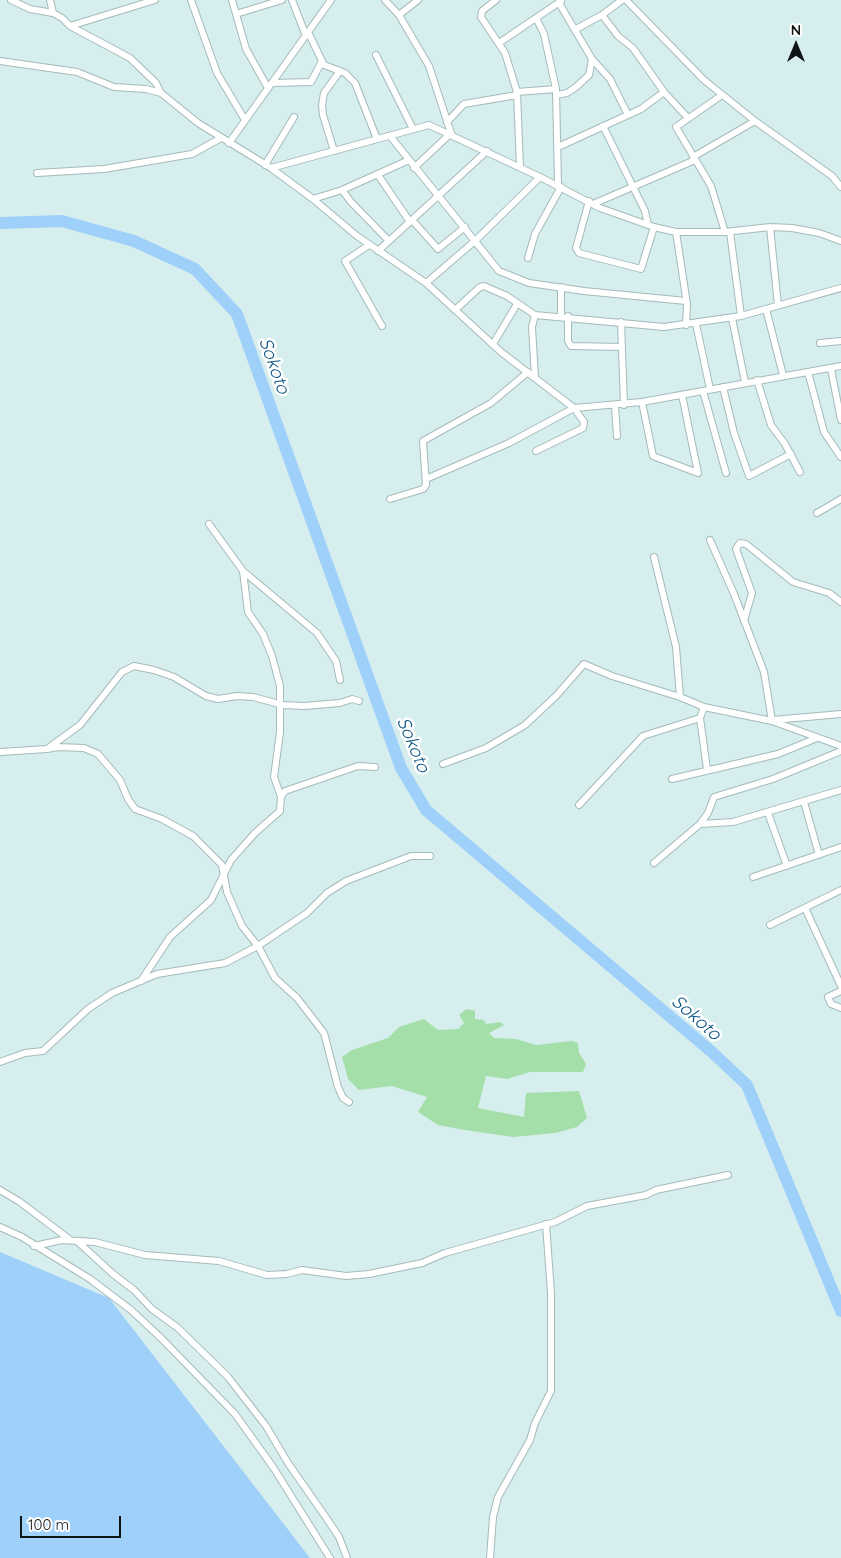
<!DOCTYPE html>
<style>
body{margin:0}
#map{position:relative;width:841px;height:1558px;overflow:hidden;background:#d7eeee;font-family:Quicksand,sans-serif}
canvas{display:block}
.north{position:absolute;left:771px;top:20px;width:50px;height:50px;-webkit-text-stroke:4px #fff;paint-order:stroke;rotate:0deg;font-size:14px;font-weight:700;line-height:20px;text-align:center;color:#0c1414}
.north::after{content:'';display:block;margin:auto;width:18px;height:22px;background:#0c1414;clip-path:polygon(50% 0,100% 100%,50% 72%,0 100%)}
.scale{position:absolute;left:20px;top:1516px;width:101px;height:22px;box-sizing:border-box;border:2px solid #0c1414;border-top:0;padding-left:6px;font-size:15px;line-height:18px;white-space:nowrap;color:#0c1414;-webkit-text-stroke:4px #fff;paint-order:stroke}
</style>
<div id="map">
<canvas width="841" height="1558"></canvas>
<div class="north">N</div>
<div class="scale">100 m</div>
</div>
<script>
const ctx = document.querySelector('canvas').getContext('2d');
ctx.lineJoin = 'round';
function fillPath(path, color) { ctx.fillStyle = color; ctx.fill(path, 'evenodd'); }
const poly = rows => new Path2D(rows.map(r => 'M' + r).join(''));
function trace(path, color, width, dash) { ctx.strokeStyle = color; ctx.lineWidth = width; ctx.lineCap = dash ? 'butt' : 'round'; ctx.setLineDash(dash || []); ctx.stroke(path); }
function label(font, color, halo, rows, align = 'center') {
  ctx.font = font + ' Quicksand,sans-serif'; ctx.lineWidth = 5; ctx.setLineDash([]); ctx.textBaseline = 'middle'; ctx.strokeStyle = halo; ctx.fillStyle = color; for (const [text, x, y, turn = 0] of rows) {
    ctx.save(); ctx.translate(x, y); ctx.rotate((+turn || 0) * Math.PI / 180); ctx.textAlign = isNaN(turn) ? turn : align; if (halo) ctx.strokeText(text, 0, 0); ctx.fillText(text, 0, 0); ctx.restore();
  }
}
const green = poly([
 [466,1009,475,1011,475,1019,484,1020,486,1024,500,1022,504,1025,489,1033,494,1038,516,1039,536,1045,572,1041,578,1043,579,1053,586,1064,583,1072,530,1072,507,1079,486,1076,478,1108,524,1117,526,1093,579,1091,587,1118,577,1127,555,1133,513,1137,465,1130,438,1125,418,1112,427,1097,392,1086,359,1090,348,1079,342,1057,352,1050,388,1038,399,1027,424,1019,438,1030,458,1029,464,1023,459,1015]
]);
const water = poly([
 [0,1252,109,1298,310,1558,0,1558]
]);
const river = poly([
 [0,223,62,221,134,241,195,269,237,314,401,768,426,810,713,1053,747,1085,841,1311]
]);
const minor = poly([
 [11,0,30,9,53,13,62,18,70,26,130,58,156,83,161,93],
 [50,0,53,13],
 [191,0,217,73,245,120],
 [232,0,246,49,268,88],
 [292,0,306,36],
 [385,0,399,15,429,66,451,133],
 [496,0,482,11,481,17,505,53,517,92,520,167],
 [626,0,704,80,755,121,832,176,841,187],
 [559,3,592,59,610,79,628,115],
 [236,14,282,0],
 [399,15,418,0],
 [602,15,618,36,633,48,664,92,688,118],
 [536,18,544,34,556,89,558,186],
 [70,26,155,0],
 [576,29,602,15,622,0],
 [308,32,324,65,345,73,355,83,377,139],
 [499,43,561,1],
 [376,55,413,129],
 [0,61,77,72,114,87,146,89,161,93,198,123,271,168,313,199,357,236,426,283,501,352,574,408,584,422,583,428,536,451],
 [272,83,311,82,322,61],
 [517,92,556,89],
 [556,95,567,93,576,87,589,75,592,59],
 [722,95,676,127,711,186,725,232],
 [447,122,464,104,517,95],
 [603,126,645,211,648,225],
 [390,136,499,271,529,283,584,291,686,301],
 [229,143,331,0],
 [558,147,641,109,664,92],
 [334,151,323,115,322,105,324,93,340,71],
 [693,157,755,121],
 [265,165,294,117],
 [271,168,429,125,540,177,600,208,654,227,676,232,725,232,770,227,792,228,819,233,841,241],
 [414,168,451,133],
 [37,173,104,169,192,154,221,138],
 [378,175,410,222],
 [342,190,351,202,389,241],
 [313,199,342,190,409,160],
 [589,201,576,248,579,253,641,269,654,227],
 [593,204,695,160],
 [412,220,438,249,465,227],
 [770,227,778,305],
 [676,232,687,304,686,325],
 [730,232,741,316],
 [369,245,345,261,382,326],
 [378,251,487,151],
 [528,258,535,234,561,187],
 [426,283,476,240,540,177],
 [561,287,561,316],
 [766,309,783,375],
 [455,310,480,287,484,286,507,296,535,315,664,327,741,316,841,288],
 [568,316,568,341,571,346,622,347],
 [732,318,745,382],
 [621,322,624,405],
 [696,324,710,389],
 [820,343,841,341],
 [493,344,517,304],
 [831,369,841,420],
 [808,372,824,432,841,457],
 [535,378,532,327,535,315],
 [757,380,771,425,785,444,800,472],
 [723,387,734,433,749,476,791,454],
 [703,391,726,473],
 [682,395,698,473],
 [642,402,653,456,698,473],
 [615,406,617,436],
 [426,479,509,443,574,408,642,402,841,366],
 [390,499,423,489,426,485,423,441,491,403,528,372],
 [817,513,841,499],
 [209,524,243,571,317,633,336,661,340,680],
 [710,540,734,594,764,672,772,721],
 [654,557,676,647,680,697],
 [243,571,248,612,263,634,272,656,280,686,280,732,274,777,281,797],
 [744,621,752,593,736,549,740,543,746,544,793,582,829,593,841,602],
 [704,707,700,718,707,769],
 [773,720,841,714],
 [47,749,58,747,84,748,98,754,120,780,128,799,135,809,162,819,193,836,222,865,227,892,242,926,258,946,275,978,297,998,324,1033,338,1087,343,1098,349,1102],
 [0,752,47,749,80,725,122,672,134,666,154,670,174,677,206,696,218,699,237,696,253,697,283,705,304,706,340,703,352,699,359,701],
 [443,764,486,748,525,725,556,696,584,664,612,676,680,697,704,707,772,721,841,746],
 [672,779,778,754,817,738],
 [804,802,819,855],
 [579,805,643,736,700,718],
 [768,813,787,866],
 [700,824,733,822,841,790],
 [654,863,700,824,708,813,714,797,773,779,841,751],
 [753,877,841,847],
 [805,908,841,986],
 [770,925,841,890],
 [141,981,170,937,211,900,231,860,255,833,280,811,281,797,285,791,358,766,375,767],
 [841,991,828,997,831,1004,841,1008],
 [0,1062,25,1053,43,1051,88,1009,112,993,157,974,225,963,258,946,307,913,327,893,346,881,411,856,430,856],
 [0,1190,20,1202,69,1239],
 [0,1227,22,1237,90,1279,131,1310,161,1338,235,1414,273,1467,330,1558],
 [77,1241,113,1274,134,1290,152,1309,178,1328,228,1377,266,1426,288,1463,327,1519,339,1537,347,1558],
 [34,1246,62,1240,95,1242,145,1255,219,1261,267,1275,287,1274,302,1270,346,1276,369,1274,422,1263,445,1253,555,1222,587,1206,646,1195,656,1190,728,1175],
 [490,1558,493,1517,498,1497,530,1440,535,1423,551,1391,551,1293,546,1224]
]);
const waterNames = [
 ["Sokoto",274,366,70],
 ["Sokoto",413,745,67],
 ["Sokoto",696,1018,41]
];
fillPath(green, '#a4dfaa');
fillPath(water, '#9fd0f9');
trace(river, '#9fd0f9', 12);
trace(minor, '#a5baba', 8);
trace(minor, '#fff', 6);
label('italic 18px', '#0d5584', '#fff', waterNames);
</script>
